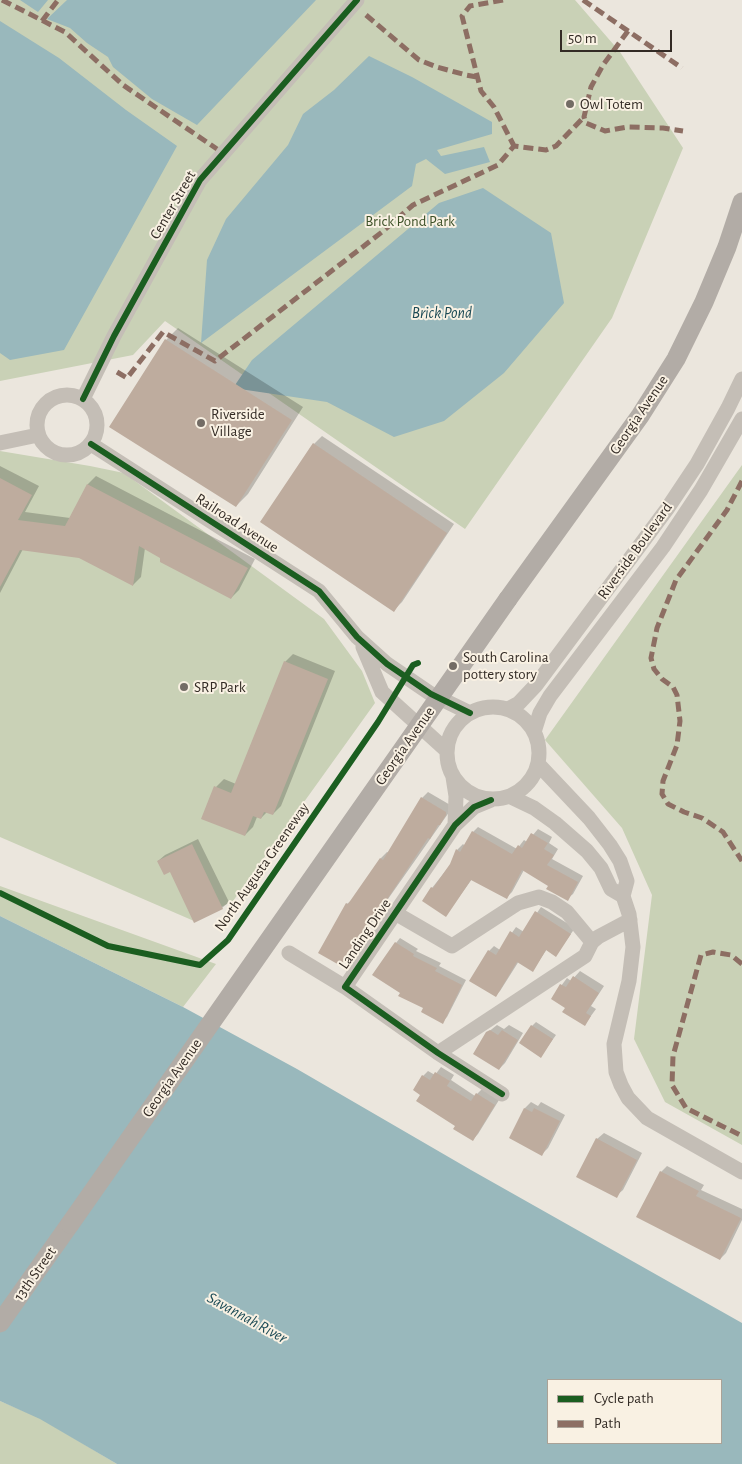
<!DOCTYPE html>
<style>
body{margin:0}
#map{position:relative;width:742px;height:1464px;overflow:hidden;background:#ebe6dd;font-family:"Alegreya Sans",sans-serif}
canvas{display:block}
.legend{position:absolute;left:547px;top:1379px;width:175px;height:65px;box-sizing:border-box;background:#f9f1e3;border:1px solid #aaa297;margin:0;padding:6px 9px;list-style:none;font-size:15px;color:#332b25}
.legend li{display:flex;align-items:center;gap:10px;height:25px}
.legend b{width:25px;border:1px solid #aaa297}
.scale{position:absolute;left:560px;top:30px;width:112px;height:22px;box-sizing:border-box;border:2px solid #332b25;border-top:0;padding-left:6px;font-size:15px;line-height:18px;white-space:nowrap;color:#332b25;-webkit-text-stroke:4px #f9f1e3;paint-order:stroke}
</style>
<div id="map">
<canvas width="742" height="1464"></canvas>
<ul class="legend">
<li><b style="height:6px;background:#1b5e20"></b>Cycle path</li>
<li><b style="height:6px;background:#8d6e63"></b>Path</li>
</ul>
<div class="scale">50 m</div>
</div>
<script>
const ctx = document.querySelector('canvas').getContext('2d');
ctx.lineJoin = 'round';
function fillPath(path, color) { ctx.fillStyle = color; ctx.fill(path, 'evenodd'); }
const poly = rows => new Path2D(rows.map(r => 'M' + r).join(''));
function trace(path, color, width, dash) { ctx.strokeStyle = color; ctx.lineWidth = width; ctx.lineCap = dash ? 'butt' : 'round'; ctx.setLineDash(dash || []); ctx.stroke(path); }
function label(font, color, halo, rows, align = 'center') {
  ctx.font = font + ' "Alegreya Sans",sans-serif'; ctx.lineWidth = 4; ctx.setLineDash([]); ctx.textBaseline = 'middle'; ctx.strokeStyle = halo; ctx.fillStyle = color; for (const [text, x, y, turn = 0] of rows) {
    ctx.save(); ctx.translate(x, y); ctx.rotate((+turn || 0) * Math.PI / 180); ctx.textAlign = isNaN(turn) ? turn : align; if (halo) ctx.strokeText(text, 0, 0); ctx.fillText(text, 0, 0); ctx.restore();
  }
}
const green = poly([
 [0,0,575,0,620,52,683,148,612,318,465,529,165,321,133,355,0,381],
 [0,451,90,466,124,473,324,619,362,671,375,703,233,901,194,921,0,837],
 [742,465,742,1145,665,1102,634,1039,652,895,622,828,545,740],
 [0,886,216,964,183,1007,0,916],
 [0,1401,40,1418,117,1464,0,1464]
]);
const water = poly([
 [20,0,48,0,38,12],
 [67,0,316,0,197,125,152,99,113,67,108,57,87,43,70,28,47,19],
 [0,21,59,58,126,110,177,146,64,350,10,360,0,353],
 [369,56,412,77,492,122,492,134,437,150,441,156,484,147,490,162,445,174,426,159,416,164,412,186,201,343,207,260,226,219,288,145,303,114,334,90],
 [483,188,551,233,564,303,504,373,444,421,394,437,327,402,233,388,252,360,439,203],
 [0,916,183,1007,297,1069,471,1170,742,1323,742,1464,117,1464,40,1419,0,1401],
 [548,1380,721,1380,721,1443,548,1443]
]);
const shadow = poly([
 [178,328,303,407,248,494,236,506,111,426,166,340],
 [322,436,454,524,402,602,394,610,314,444],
 [0,466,39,486,25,512,70,518,88,484,96,476,255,559,239,590,231,598,145,548,141,577,133,585,79,556,23,549,0,593],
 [293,654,335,671,281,806,273,814,267,812,261,818,257,817,253,827,245,835,216,787,224,779,236,784,285,662],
 [428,792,452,806,452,808,388,899,382,905,372,922,365,928,347,958,341,964,347,904,354,898,381,858,387,852,389,853,422,798],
 [478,827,517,849,524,840,527,842,538,829,552,837,549,843,558,849,552,859,583,876,573,894,567,899,550,886,524,870,512,892,507,897,472,879,446,915,432,888,451,864,457,850,463,844,465,846,473,832],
 [198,839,229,902,222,908,158,861,165,855],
 [541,907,575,928,556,955,547,949,533,970,519,961,500,991,496,995,489,951,494,946,500,950,516,927,524,932],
 [400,938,418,949,416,951,441,963,439,966,466,980,447,1017,442,1022,425,1007,401,993,396,943],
 [580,971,604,986,591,1006,596,1009,585,1024,567,1008,552,998,567,978,571,981],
 [536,1022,556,1035,541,1056,532,1026],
 [497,1025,504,1029,509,1025,523,1033,505,1063,499,1069,487,1033],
 [441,1067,454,1075,451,1080,475,1096,482,1089,499,1100,478,1134,473,1139,422,1094,423,1076,428,1071,435,1075],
 [531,1102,538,1106,541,1102,565,1115,548,1148,542,1154,510,1138,525,1108],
 [604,1133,642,1153,623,1190,616,1196,597,1139],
 [667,1166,704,1185,701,1190,742,1209,742,1220,726,1253,720,1259,661,1172]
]);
const building = poly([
 [165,339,292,420,236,507,109,427],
 [313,443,447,533,394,612,260,522],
 [0,478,32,495,18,520,65,526,87,484,248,568,231,599,160,562,160,558,139,546,133,586,79,558,20,550,0,587],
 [284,661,328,679,273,815,264,812,261,819,253,816,245,836,201,819,214,786,231,793],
 [421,797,446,812,446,815,440,825,438,825,430,839,428,838,382,907,380,906,366,930,364,929,341,966,318,953,346,903,348,904,380,858,383,860],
 [472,831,512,854,518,845,522,848,531,833,548,843,544,849,554,855,547,865,578,882,568,901,546,889,548,886,522,870,507,899,471,880,446,917,422,901,431,887,433,888,450,864,456,849,460,852],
 [192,844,223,909,194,923,170,872,164,875,157,861],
 [535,911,571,934,556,957,546,950,533,972,517,962,496,997,469,981,488,950,496,955,510,931,519,937],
 [395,942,414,954,413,956,437,968,435,971,462,985,443,1024,421,1012,423,1008,398,996,400,993,372,975],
 [573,976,599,993,586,1013,591,1016,585,1026,562,1012,565,1008,551,999,560,984,566,987],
 [531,1025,553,1039,541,1058,519,1043],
 [490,1030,498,1035,502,1030,518,1040,499,1070,473,1054,486,1032],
 [435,1072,450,1081,447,1086,471,1101,476,1093,495,1105,473,1141,453,1129,455,1126,416,1101,420,1095,413,1090,422,1075,430,1080],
 [524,1108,532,1112,534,1108,560,1121,542,1156,509,1138],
 [596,1138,637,1160,617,1198,576,1177],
 [660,1171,699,1191,696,1196,741,1218,720,1260,636,1217]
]);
const minor = poly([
 '37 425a30 30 0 1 1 60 0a30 30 0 1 1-60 0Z',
 [83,399,114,336,200,180,357,0],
 [0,443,38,435],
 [91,444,319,591,357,637,387,664,431,694,470,713],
 [363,647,382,692,446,750],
 '447 753a46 46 0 1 1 92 0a46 46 0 1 1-92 0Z',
 [508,709,519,703,536,685,667,509,697,464,728,408,742,379],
 [534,732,540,713,550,696,663,547,701,490,742,419],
 [539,765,589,818,610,845,620,861,627,881,623,896],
 [453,777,456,796,455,825],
 [511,797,534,808,555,823,587,851,601,868,611,889,623,896],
 [491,800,474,807,455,825,345,987,438,1053,502,1094],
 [623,896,629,914,633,947,629,981,614,1044,616,1072,621,1085,628,1098,647,1118,742,1172],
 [395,913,452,946,518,903,539,897,552,902,567,912,592,942],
 [289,953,345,987],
 [438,1053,585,956,592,942,598,937,630,920]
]);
const major = poly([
 [508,599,640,416,676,359,704,302,727,247,742,202],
 [0,1323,70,1224]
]);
const majorBridge = poly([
 [70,1224,508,599]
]);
const quiet = poly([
 [2,0,65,32,123,85,217,149],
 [503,0,470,6,462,16,481,91,494,107,514,146],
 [583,0,682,68],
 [366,15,419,60,437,67,466,75,477,77],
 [42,21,58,0],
 [628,31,603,65,591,87,584,117,586,123,605,131,627,127,663,128,683,131],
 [117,372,127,378,163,332,215,361,382,232,413,205,498,165,514,146,546,150,556,146,584,117],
 [742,481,727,510,676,580,657,628,651,658,654,669,662,679,673,687,677,695,680,721,677,745,663,781,662,794,668,804,684,812,702,818,723,832,742,861],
 [742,964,731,955,713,952,701,955,673,1056,672,1085,686,1108,742,1136]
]);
const cycleway = poly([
 [83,399,114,336,200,180,357,0],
 [91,444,319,591,357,637,387,664,431,694,470,713],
 [491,800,474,807,455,825,345,987,438,1053,502,1094],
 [0,893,108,946,200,965,228,940,378,722,413,665,418,663]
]);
const markers = [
 [570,104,5,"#736c65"],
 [201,423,5,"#736c65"],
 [453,666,5,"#736c65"],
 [184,687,5,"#736c65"]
];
const poiNames = [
 ["Owl Totem",580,104],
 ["Riverside",211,414],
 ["Village",211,431],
 ["South Carolina",463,657],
 ["pottery story",463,674],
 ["SRP Park",194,687]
];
const streetNames = [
 ["Center Street",173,205,-60],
 ["Georgia Avenue",639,415,-56],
 ["Railroad Avenue",237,523,33],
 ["Riverside Boulevard",635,551,-54],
 ["Georgia Avenue",405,746,-55],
 ["North Augusta Greeneway",262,867,-55],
 ["Landing Drive",365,934,-56],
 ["Georgia Avenue",172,1078,-55],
 ["13th Street",35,1274,-55]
];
const parkNames = [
 ["Brick Pond Park",410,221]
];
const waterNames = [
 ["Brick Pond",442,313],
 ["Savannah River",247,1318,29]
];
fillPath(green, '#c9d1b6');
fillPath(water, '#99b8bc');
fillPath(shadow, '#0003');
fillPath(building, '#beac9e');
trace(minor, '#c4beb6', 15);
trace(major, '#b2aca6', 19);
trace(majorBridge, '#b2aca6', 19);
trace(quiet, '#8d6e63', 5, [10, 5]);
trace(cycleway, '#1b5e20', 6);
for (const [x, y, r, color] of markers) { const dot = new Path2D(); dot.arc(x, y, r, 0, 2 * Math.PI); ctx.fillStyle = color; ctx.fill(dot); trace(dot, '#f9f1e3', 2); }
label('15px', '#332b25', '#f9f1e3', poiNames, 'left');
label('15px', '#332b25', '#f9f1e3', streetNames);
label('15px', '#3e5229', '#f9f1e3', parkNames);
label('italic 16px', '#1b4a55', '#f9f1e3', waterNames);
</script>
